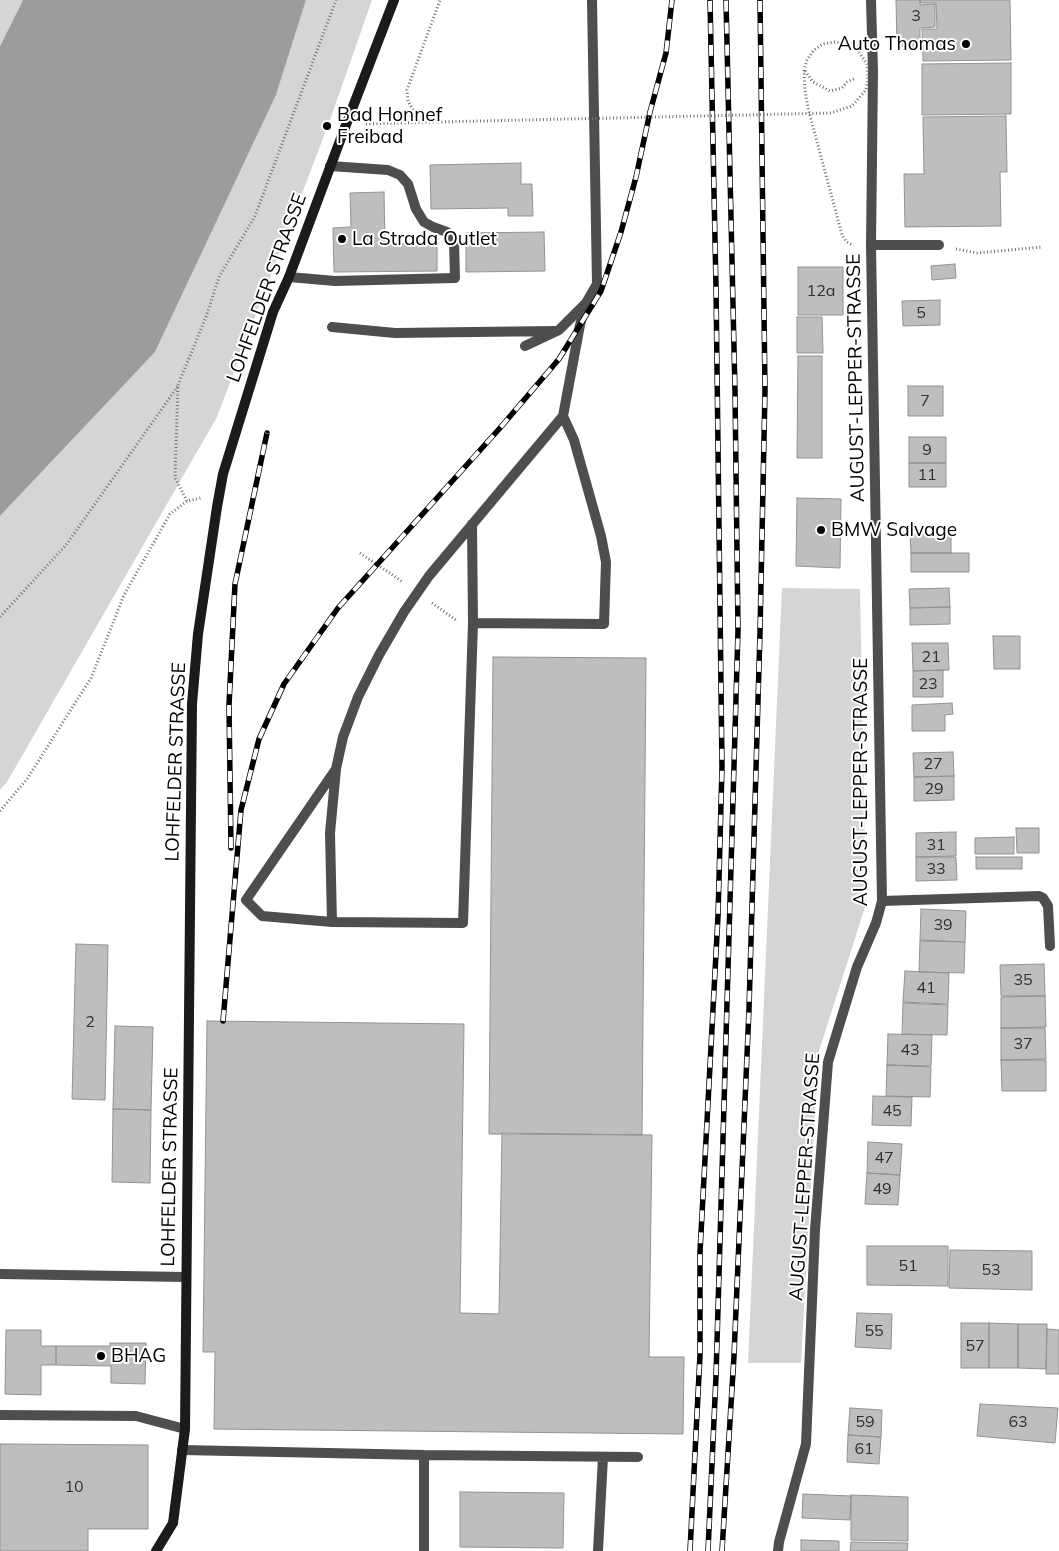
<!DOCTYPE html>
<style>
body{margin:0}
canvas{display:block;background:#fff}
</style>
<canvas width="1059" height="1551"></canvas>
<script>
const ctx = document.querySelector('canvas').getContext('2d');
ctx.lineJoin = 'round';
function fillPath(path, color) { ctx.fillStyle = color; ctx.fill(path, 'evenodd'); }
const poly = rows => new Path2D(rows.map(r => 'M' + r).join(''));
function trace(path, color, width, dash) { ctx.strokeStyle = color; ctx.lineWidth = width; ctx.lineCap = dash ? 'butt' : 'round'; ctx.setLineDash(dash || []); ctx.stroke(path); }
function label(font, color, halo, rows, align = 'center') {
  ctx.font = font + ' Mulish,sans-serif'; ctx.lineWidth = 4; ctx.setLineDash([]); ctx.textBaseline = 'middle'; ctx.strokeStyle = halo; ctx.fillStyle = color; for (const [text, x, y, turn = 0] of rows) {
    ctx.save(); ctx.translate(x, y); ctx.rotate((+turn || 0) * Math.PI / 180); ctx.textAlign = isNaN(turn) ? turn : align; if (halo) ctx.strokeText(text, 0, 0); ctx.fillText(text, 0, 0); ctx.restore();
  }
}
const green = poly([
 [0,0,23,0,0,46],
 [306,0,372,0,330,120,217,417,7,782,0,790,0,516,155,352,276,95],
 [782,588,860,589,866,904,818,1054,801,1363,748,1363]
]);
const water = poly([
 [23,0,306,0,276,95,155,352,0,516,0,46]
]);
const building = poly([
 [896,0,920,0,920,5,935,4,935,27,920,28,920,46,897,46,896,0],
 [920,0,1010,0,1011,60,923,61,922,29,937,29,936,3,920,3,920,0],
 [1011,63,1011,114,922,115,922,64,1011,63],
 [1006,116,1007,172,1000,172,1001,226,905,227,904,174,924,174,923,117,1006,116],
 [521,163,521,184,532,184,533,216,508,216,508,208,431,209,430,165,521,163],
 [384,192,385,244,437,243,437,271,334,272,333,228,351,227,350,193,384,192],
 [544,232,545,271,466,272,466,233,544,232],
 [955,264,956,278,932,280,931,266,955,264],
 [798,267,843,267,843,315,798,315,798,267],
 [940,300,940,325,903,326,902,301,940,300],
 [797,317,822,317,823,353,797,353,797,317],
 [798,356,822,356,822,458,797,458,798,356],
 [908,386,943,386,943,416,908,416,908,386],
 [909,437,946,437,946,463,909,463,909,437],
 [909,463,946,463,946,487,909,487,909,463],
 [797,498,841,499,840,568,796,566,797,498],
 [910,534,951,534,951,553,911,553,910,534],
 [911,553,969,553,969,572,911,572,911,553],
 [949,588,950,607,910,608,909,589,949,588],
 [950,607,950,624,910,625,910,608,950,607],
 [993,636,1020,636,1020,669,994,669,993,636],
 [912,643,948,643,949,670,913,671,912,643],
 [493,657,646,658,642,1135,489,1134,493,657],
 [943,670,943,697,913,697,913,671,943,670],
 [952,703,953,714,945,715,945,731,912,731,912,705,952,703],
 [953,752,954,776,914,777,913,753,953,752],
 [954,776,954,800,914,801,914,777,954,776],
 [1016,828,1039,828,1039,853,1017,853,1016,828],
 [956,832,956,856,916,857,916,833,956,832],
 [1014,837,1014,854,975,854,975,838,1014,837],
 [916,857,956,857,957,880,916,881,916,857],
 [976,857,1022,857,1022,869,976,869,976,857],
 [921,909,966,911,965,942,920,940,921,909],
 [920,941,965,942,964,973,919,972,920,941],
 [76,944,108,945,105,1100,72,1099,76,944],
 [1044,964,1045,996,1001,996,1000,965,1044,964],
 [905,971,949,973,948,1004,903,1002,905,971],
 [1045,996,1046,1027,1001,1028,1001,997,1045,996],
 [903,1003,948,1005,947,1035,902,1034,903,1003],
 [207,1021,464,1024,460,1313,499,1314,502,1133,652,1135,649,1357,684,1357,683,1434,214,1429,215,1352,203,1352,207,1021],
 [115,1026,153,1027,151,1110,113,1109,115,1026],
 [1001,1028,1045,1028,1046,1059,1001,1060,1001,1028],
 [888,1034,932,1035,931,1066,887,1065,888,1034],
 [1001,1060,1046,1060,1046,1091,1002,1091,1001,1060],
 [887,1065,931,1067,930,1097,886,1096,887,1065],
 [873,1096,912,1097,911,1126,872,1125,873,1096],
 [113,1109,151,1110,150,1183,112,1182,113,1109],
 [868,1142,902,1144,900,1175,867,1173,868,1142],
 [867,1173,900,1175,898,1205,865,1204,867,1173],
 [867,1246,948,1246,948,1286,867,1285,867,1246],
 [950,1250,1032,1251,1032,1290,949,1288,950,1250],
 [857,1313,892,1314,891,1349,855,1347,857,1313],
 [961,1323,989,1323,989,1368,961,1368,961,1323],
 [989,1323,1018,1324,1018,1368,989,1368,989,1323],
 [1018,1324,1047,1324,1046,1369,1018,1368,1018,1324],
 [1047,1329,1059,1330,1059,1374,1046,1374,1047,1329],
 [6,1330,41,1330,41,1346,56,1346,56,1365,41,1365,41,1395,5,1394,6,1330],
 [110,1343,146,1343,145,1384,111,1383,111,1366,56,1365,56,1346,110,1346,110,1343],
 [980,1404,1058,1408,1055,1443,977,1436,980,1404],
 [850,1408,882,1410,881,1437,848,1435,850,1408],
 [848,1435,881,1437,879,1464,847,1462,848,1435],
 [0,1444,148,1445,148,1529,88,1529,88,1551,0,1551,0,1444],
 [460,1492,564,1493,563,1548,460,1547,460,1492],
 [803,1494,851,1496,850,1520,802,1518,803,1494],
 [851,1495,908,1497,908,1541,851,1540,851,1495],
 [801,1540,839,1541,839,1551,801,1551,801,1540],
 [851,1542,908,1543,907,1551,850,1551,851,1542]
]);
const path = poly([
 [804,70,805,90,808,108,842,235,847,242,853,245],
 [805,71,813,82,830,91,842,88,847,82,856,78],
 [438,122,423,117,413,110,408,101,407,90,440,0],
 [366,124,435,122],
 [956,249,977,253,1042,247],
 [187,501,175,478,178,385,206,317,219,277,255,216,336,0],
 [360,553,403,582],
 [432,603,456,620],
 [0,617,66,545,178,386],
 [0,811,27,779,91,678,124,595,170,514,187,501,201,498]
]);
const lane = poly([
 [871,245,939,245],
 [289,277,335,281,455,278,454,241,447,232,433,227,424,222,416,209,408,184,400,175,388,170,330,166],
 [332,327,395,333,555,331],
 [525,346,559,330,586,303,597,284,592,0],
 [472,524,473,623,604,624,606,562,601,536,574,440,563,416],
 [336,769,246,900,262,916,332,922,330,833,336,769,343,737,358,697,379,655,404,612,429,576,563,416,580,325,586,303],
 [882,901,1039,896,1043,898,1048,906,1050,946],
 [332,922,463,923,473,623],
 [0,1274,186,1277],
 [0,1415,136,1416,185,1429],
 [182,1450,424,1455,424,1551],
 [424,1455,638,1457],
 [598,1551,603,1457]
]);
const street = poly([
 [778,1551,779,1542,806,1444,815,1230,828,1062,857,967,876,923,882,901,871,245,873,71,871,0]
]);
const secondary = poly([
 [156,1551,173,1523,185,1429,192,704,198,634,217,507,223,474,273,312,289,277,344,130,394,0]
]);
const rail = poly([
 [231,848,229,705,235,584,267,433],
 [223,1021,241,810,259,739,284,684,338,608,500,428,559,359,601,291,621,232,636,177,650,112,666,53,672,0],
 [690,1551,700,1355,700,1252,718,916,722,767,716,287,710,0],
 [708,1551,716,1376,738,630,735,391,726,0],
 [722,1551,734,1356,749,1009,760,632,765,390,760,0]
]);
const pathBridge = poly([
 [438,122,831,113,852,106,866,90,868,76,867,64,857,49,847,44,835,42,823,44,814,50,807,60,804,70]
]);
const markers = [
 [966,44,5,"#000"],
 [327,126,5,"#000"],
 [342,239,5,"#000"],
 [821,530,5,"#000"],
 [101,1356,5,"#000"]
];
const numberNames = [
 ["3",916,16],
 ["12a",821,291],
 ["5",921,313],
 ["7",925,401],
 ["9",927,450],
 ["11",927,475],
 ["21",931,657],
 ["23",928,684],
 ["27",933,764],
 ["29",934,789],
 ["31",936,845],
 ["33",936,869],
 ["39",943,925],
 ["35",1023,980],
 ["41",926,988],
 ["2",90,1022],
 ["37",1023,1044],
 ["43",910,1050],
 ["45",892,1111],
 ["47",884,1158],
 ["49",882,1189],
 ["51",908,1266],
 ["53",991,1270],
 ["55",874,1331],
 ["57",975,1346],
 ["59",865,1422],
 ["63",1018,1422],
 ["61",864,1449],
 ["10",74,1487]
];
const poiNames = [
 ["Auto Thomas",956,44,"right"],
 ["Bad Honnef",337,115],
 ["Freibad",337,137],
 ["La Strada Outlet",352,239],
 ["BMW Salvage",831,530],
 ["BHAG",111,1356]
];
const streetNames = [
 ["LOHFELDER STRASSE",267,288,-70],
 ["AUGUST-LEPPER-STRASSE",856,378,-91],
 ["LOHFELDER STRASSE",176,762,-88],
 ["AUGUST-LEPPER-STRASSE",861,782,-90],
 ["LOHFELDER STRASSE",170,1167,-89],
 ["AUGUST-LEPPER-STRASSE",805,1177,-86]
];
fillPath(green, '#d5d5d5');
fillPath(water, '#9c9c9c');
fillPath(building, '#bebebe');
trace(building, '#929292', 1);
trace(path, '#707070', 3, [1, 2.5]);
trace(lane, '#4e4e4e', 10);
trace(street, '#4e4e4e', 10);
trace(secondary, '#1b1b1b', 10);
trace(rail, '#000', 5.5);
trace(rail, '#fff', 4, [11]);
trace(pathBridge, '#707070', 3, [1, 2.5]);
for (const [x, y, r, color] of markers) { const dot = new Path2D(); dot.arc(x, y, r, 0, 2 * Math.PI); ctx.fillStyle = color; ctx.fill(dot); trace(dot, '#fff', 2); }
label('16px', '#303030', null, numberNames);
label('19px', '#000', '#fff', poiNames, 'left');
label('19px', '#000', '#fff', streetNames);
</script>
